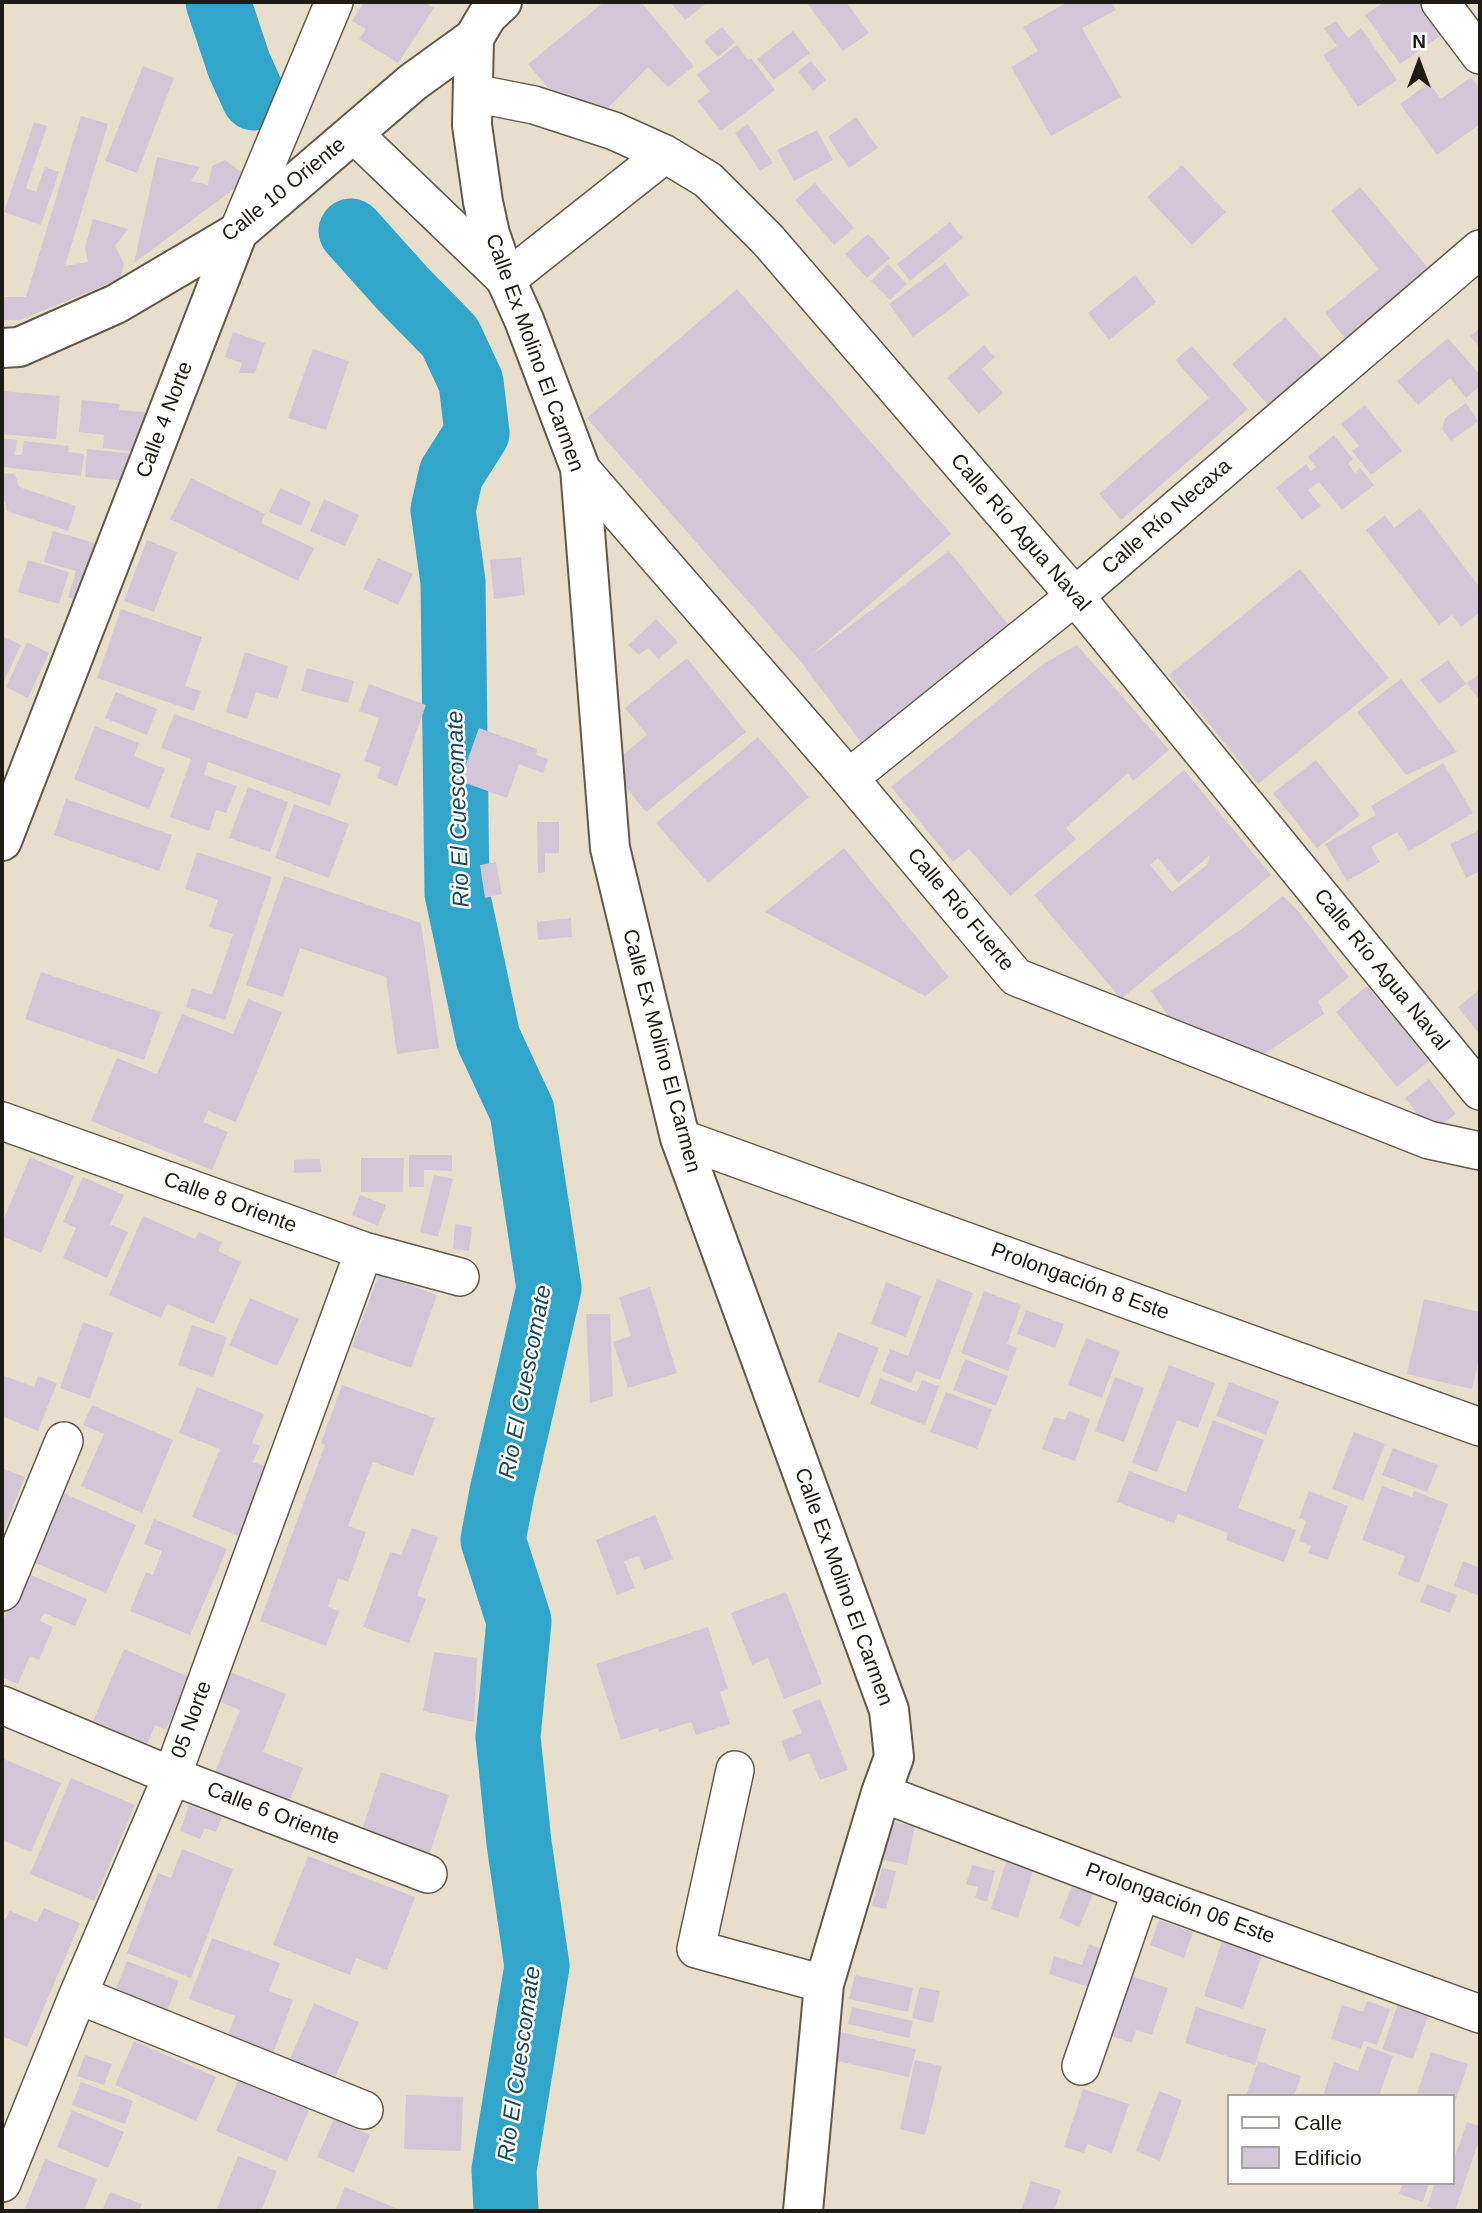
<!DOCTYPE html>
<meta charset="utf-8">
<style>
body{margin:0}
#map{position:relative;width:1482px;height:2213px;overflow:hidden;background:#e7dfcc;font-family:Arial,sans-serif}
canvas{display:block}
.frame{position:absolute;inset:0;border:4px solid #1e1b14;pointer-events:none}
.legend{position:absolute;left:1227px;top:2094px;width:228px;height:91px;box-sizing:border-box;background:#fff;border:2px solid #a5a4a1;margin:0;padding:9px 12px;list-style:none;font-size:21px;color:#1e1b14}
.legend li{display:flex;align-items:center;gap:14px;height:35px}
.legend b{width:35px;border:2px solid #a5a4a1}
.north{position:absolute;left:1384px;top:28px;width:70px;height:70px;-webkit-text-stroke:5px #fff;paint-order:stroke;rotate:0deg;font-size:19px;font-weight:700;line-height:28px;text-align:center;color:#1e1b14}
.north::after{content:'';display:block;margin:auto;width:24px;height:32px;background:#1e1b14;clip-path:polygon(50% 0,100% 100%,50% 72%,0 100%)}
</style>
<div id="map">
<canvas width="1482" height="2213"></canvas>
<div class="frame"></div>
<ul class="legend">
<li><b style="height:9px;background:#fff"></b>Calle</li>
<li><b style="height:19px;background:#d3c7d7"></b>Edificio</li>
</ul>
<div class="north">N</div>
</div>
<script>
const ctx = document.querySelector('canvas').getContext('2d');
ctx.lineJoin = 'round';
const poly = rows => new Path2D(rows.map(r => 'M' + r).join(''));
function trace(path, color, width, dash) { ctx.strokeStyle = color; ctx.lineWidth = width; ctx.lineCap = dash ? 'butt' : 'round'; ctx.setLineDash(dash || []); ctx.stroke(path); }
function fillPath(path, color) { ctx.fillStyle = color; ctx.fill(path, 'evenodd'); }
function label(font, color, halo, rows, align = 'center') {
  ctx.font = font + ' Arial,sans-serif'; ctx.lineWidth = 5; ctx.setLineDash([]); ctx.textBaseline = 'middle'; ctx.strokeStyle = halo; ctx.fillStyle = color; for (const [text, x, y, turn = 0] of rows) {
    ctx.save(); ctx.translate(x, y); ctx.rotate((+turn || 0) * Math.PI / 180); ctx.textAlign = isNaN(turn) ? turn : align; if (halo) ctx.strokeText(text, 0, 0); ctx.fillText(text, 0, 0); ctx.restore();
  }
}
const river = poly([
 [218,2,239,65,254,98],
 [351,231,403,289,450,337,471,382,477,433,451,474,443,510,453,582,457,893,488,1038,522,1111,549,1288,502,1492,493,1540,519,1621,508,1737,519,1843,537,1966,504,2170,506,2211]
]);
const building = poly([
 [364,2,423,2,434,8,398,63,359,39,366,29,352,21],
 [604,2,641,2,694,66,668,87,648,67,608,108,548,88,528,64],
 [670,2,708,2,685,20],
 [806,2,846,2,869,33,843,51],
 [1068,2,1111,2,1116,10,1082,28,1121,97,1051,136,1011,67,1038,51,1023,27],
 [1384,2,1420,2,1443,34,1400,64,1365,15],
 [1336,21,1348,38,1361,28,1397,80,1358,107,1323,55,1337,46,1324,28],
 [722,27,735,42,718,57,704,41],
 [793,31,810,53,774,80,757,59],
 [737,45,748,60,751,58,775,90,721,131,697,101,710,92,697,75],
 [811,61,826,80,813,91,798,71],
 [143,66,174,78,137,173,105,161],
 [1471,77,1480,89,1480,124,1437,155,1400,104,1429,83,1441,99],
 [81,116,108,124,65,266,88,262,85,247,93,219,128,229,115,246,124,264,120,279,20,320,2,320,2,297,26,297],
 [856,117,878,148,849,168,828,137],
 [34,122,47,126,26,188,36,192,45,167,59,172,41,225,4,212],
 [748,124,773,163,760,171,735,133],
 [817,130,833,160,794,181,777,150],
 [157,157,200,167,191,181,208,185,212,166,225,160,249,178,134,263],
 [1182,165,1226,212,1192,245,1147,197],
 [815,183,854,228,834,245,795,200],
 [1360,187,1432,273,1348,342,1325,313,1379,269,1331,211],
 [950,222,963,238,910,281,897,264],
 [868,234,890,258,867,278,845,254],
 [945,263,969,295,913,337,889,304],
 [888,264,907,284,890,300,871,281],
 [1135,275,1156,302,1109,340,1088,313],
 [737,289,951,534,809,657,949,551,1010,627,862,744,802,663,587,418],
 [1285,317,1322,358,1268,405,1232,364],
 [1480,328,1480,348,1470,336],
 [233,332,265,343,255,373,239,373,242,363,225,357],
 [1448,338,1480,375,1480,386,1466,398,1450,378,1418,405,1397,381],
 [984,345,995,357,982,369,1003,393,979,414,947,378],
 [1192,346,1248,409,1121,520,1099,494,1209,398,1175,360],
 [313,349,349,361,326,430,288,418],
 [2,391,60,396,56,439,2,434],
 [82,400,120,404,119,410,154,413,150,453,103,448,104,435,79,432],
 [1466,403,1478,421,1451,441,1442,429,1445,418],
 [1365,405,1402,451,1371,475,1352,451,1359,446,1341,424],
 [1334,435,1353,459,1348,464,1355,473,1360,468,1374,485,1342,510,1319,482,1308,490,1321,506,1302,520,1276,488,1306,464,1311,471,1316,467,1308,457],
 [2,438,17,440,15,455,22,455,24,441,69,446,68,452,84,454,81,476,2,467],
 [87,449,142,455,139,482,85,477],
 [2,473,15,474,19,487,76,506,68,531,7,511,5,501,2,501],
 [191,478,265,514,261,523,314,548,298,581,170,519],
 [280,488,311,502,301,526,269,512],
 [324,499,359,515,345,546,310,531],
 [1420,508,1480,588,1480,612,1461,627,1452,615,1439,625,1366,530,1385,515,1394,528],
 [53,531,95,543,78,600,68,597,76,571,44,562],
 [147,540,177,552,154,612,124,601],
 [521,557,525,595,494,599,490,560],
 [378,558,413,574,398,605,363,589],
 [28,560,69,572,59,604,18,592],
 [1300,569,1389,678,1258,784,1169,675],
 [121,609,202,637,185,686,201,691,194,711,97,678],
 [656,619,678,642,659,659,648,648,639,655,628,645],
 [2,636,21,645,2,685],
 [27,642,49,653,28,698,6,687],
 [1077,645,1169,750,1133,781,1128,773,1066,828,1076,839,1010,896,969,849,953,862,891,787,1043,664],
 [245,652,288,666,278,699,256,692,247,719,226,712],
 [687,658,746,732,646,812,609,766,647,735,625,708],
 [1448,660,1466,684,1439,704,1420,680],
 [307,668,354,681,348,703,301,691],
 [1480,673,1480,701,1467,683],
 [1401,679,1457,752,1406,775,1357,712],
 [369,684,426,705,397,786,377,778,381,767,364,761,379,718,359,711],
 [116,692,157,709,147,735,105,718],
 [174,714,341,774,330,806,208,762,204,775,237,786,226,813,216,810,209,831,170,817,191,759,161,748],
 [95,726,139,743,134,756,165,769,149,809,74,779],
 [479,728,537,749,536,755,548,759,543,773,519,764,507,798,460,781],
 [758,737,809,797,708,883,656,823],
 [1316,760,1360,815,1317,848,1273,793],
 [1443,763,1473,813,1409,851,1397,832,1371,847,1380,862,1347,881,1325,844,1376,815,1371,806],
 [1184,770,1271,875,1121,999,1034,895],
 [1210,855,1207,865,1172,892,1150,865,1158,858,1178,883],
 [248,787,288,802,270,852,229,838],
 [66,799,172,835,159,871,54,835],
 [294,804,349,824,329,878,275,858],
 [537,822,559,822,559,853,545,853,545,872,538,873],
 [1480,830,1480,871,1466,878,1450,844],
 [844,848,949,977,925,996,765,912],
 [197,852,272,877,225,1020,186,1007,192,988,212,995,233,934,209,927,218,900,185,889],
 [496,862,502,894,485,898,480,865],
 [284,876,421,923,439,1048,397,1054,386,977,300,948,283,997,246,985],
 [1283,896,1298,911,1349,977,1318,1001,1324,1014,1260,1057,1175,1026,1151,991,1244,927],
 [571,918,572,937,538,940,537,922],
 [41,972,161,1012,144,1060,25,1019],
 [1367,986,1429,1061,1397,1087,1336,1012],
 [1480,989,1480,1035,1458,1007],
 [248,999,282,1012,236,1122,208,1111,203,1122,228,1132,212,1170,91,1121,117,1058,157,1074,182,1014,233,1034],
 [1429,1079,1456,1114,1431,1132,1405,1098],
 [409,1155,452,1155,452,1171,424,1170,424,1187,409,1187],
 [30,1157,74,1176,41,1253,2,1236,2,1223],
 [361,1158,404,1158,403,1192,361,1192],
 [320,1159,321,1172,294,1173,294,1160],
 [434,1175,453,1179,438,1237,420,1232],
 [83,1177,124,1195,110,1224,128,1232,107,1278,63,1258,76,1228,63,1222],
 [360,1195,386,1205,378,1226,352,1215],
 [143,1216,195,1239,199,1232,222,1242,218,1251,241,1262,214,1324,167,1304,161,1318,109,1295],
 [455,1224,472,1227,469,1251,453,1249],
 [379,1274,437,1295,411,1368,352,1347],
 [937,1279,973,1293,940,1380,916,1371,911,1383,882,1371,890,1349,908,1356],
 [886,1282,921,1296,906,1337,871,1324],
 [650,1287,677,1373,628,1388,613,1342,631,1336,619,1297],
 [984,1291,1021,1305,1007,1344,1017,1348,1008,1371,961,1353],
 [250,1298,299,1319,277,1366,229,1345],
 [1424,1299,1480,1312,1480,1353,1472,1389,1407,1374],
 [1026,1310,1064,1324,1055,1348,1017,1334],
 [586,1314,610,1314,613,1396,590,1403],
 [83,1322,113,1333,90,1399,60,1388],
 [192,1325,227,1337,213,1377,178,1365],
 [838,1332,879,1348,859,1398,818,1382],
 [1086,1338,1120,1351,1102,1398,1068,1385],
 [965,1359,1008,1376,996,1406,953,1390],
 [1169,1365,1215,1383,1198,1428,1177,1420,1157,1472,1132,1463],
 [2,1375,34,1387,38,1376,57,1383,38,1431,2,1416],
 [1115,1377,1144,1388,1124,1442,1095,1431],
 [880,1378,917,1392,922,1380,939,1386,925,1425,870,1404],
 [1229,1382,1279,1401,1266,1435,1216,1416],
 [342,1385,435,1418,413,1476,373,1462,348,1526,366,1532,348,1582,338,1578,328,1607,339,1611,326,1646,260,1621,325,1445,321,1443],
 [197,1387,264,1414,252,1443,260,1446,253,1462,277,1471,248,1540,192,1517,220,1449,179,1433],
 [946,1392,992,1409,977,1449,930,1432],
 [92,1405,173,1440,142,1513,81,1486,104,1434,83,1425],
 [1069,1411,1090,1419,1075,1461,1042,1449,1054,1417,1065,1420],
 [1213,1420,1264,1440,1238,1508,1296,1530,1284,1562,1226,1540,1228,1533,1178,1514,1174,1523,1117,1502,1129,1471,1186,1492],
 [1354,1432,1385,1444,1363,1501,1332,1489],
 [1393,1448,1438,1465,1427,1492,1382,1475],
 [2,1468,25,1477,2,1534],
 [1382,1486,1412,1497,1414,1491,1448,1504,1419,1583,1398,1575,1405,1556,1362,1540],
 [1309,1491,1348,1506,1328,1560,1308,1553,1311,1546,1299,1541,1306,1521,1299,1518],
 [61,1492,136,1525,106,1593,31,1561],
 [655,1515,673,1559,644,1570,639,1556,624,1561,635,1588,617,1595,596,1540],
 [154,1519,227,1549,190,1635,130,1611,146,1572,153,1575,162,1551,144,1544],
 [412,1528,438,1537,417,1596,426,1599,409,1643,363,1627,390,1552,401,1555],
 [1463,1561,1480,1568,1480,1596,1454,1586],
 [24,1572,87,1599,75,1626,44,1613,40,1621,53,1627,39,1660,30,1656,18,1684,2,1677,2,1623],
 [1427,1584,1457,1595,1450,1613,1420,1602],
 [786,1592,822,1684,784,1699,768,1658,752,1665,731,1613],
 [708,1627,728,1689,720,1692,730,1724,696,1735,691,1722,659,1732,658,1728,621,1740,596,1664],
 [124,1649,189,1677,166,1730,155,1725,147,1744,93,1721],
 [434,1652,477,1658,474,1722,423,1711],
 [230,1672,286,1694,263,1752,303,1768,285,1812,211,1782,240,1710,218,1701],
 [820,1699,848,1770,820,1780,809,1753,789,1761,781,1741,802,1733,792,1710],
 [4,1759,61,1783,31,1852,2,1840,2,1766],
 [381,1772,449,1795,427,1862,359,1839],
 [71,1778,135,1805,94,1901,30,1874],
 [189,1805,222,1817,216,1832,205,1828,200,1839,180,1831],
 [891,1822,915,1826,907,1865,883,1860],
 [182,1849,233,1869,191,1978,127,1953,158,1873,171,1878],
 [308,1856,415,1897,387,1970,356,1958,350,1975,273,1945],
 [1006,1862,1033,1871,1018,1918,991,1909],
 [972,1865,995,1871,987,1902,975,1898,978,1887,966,1884],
 [882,1868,896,1871,886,1909,872,1906],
 [1072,1886,1093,1894,1079,1927,1059,1918],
 [44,1908,80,1923,27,2047,2,2036,2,1920,4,1921,10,1911,37,1922],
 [1159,1920,1193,1932,1184,1958,1150,1945],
 [212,1938,280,1963,269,1991,293,2000,271,2059,225,2043,235,2016,189,1999],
 [1222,1941,1262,1955,1243,2009,1204,1996],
 [1089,1944,1107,1951,1095,1989,1049,1974,1054,1956,1082,1965],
 [127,1961,179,1981,165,2016,113,1996],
 [1122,1973,1168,1988,1152,2035,1136,2030,1132,2043,1102,2033],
 [855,1975,913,1988,908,2012,849,1999],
 [920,1987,940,1991,933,2023,912,2018],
 [1367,2001,1390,2009,1377,2045,1364,2041,1361,2049,1331,2039,1342,2005,1363,2012],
 [1399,2001,1429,2012,1413,2059,1382,2049],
 [314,2003,359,2022,332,2085,287,2066],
 [852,2007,913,2021,909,2038,848,2024],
 [1196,2007,1266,2029,1255,2065,1185,2043],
 [840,2032,916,2049,909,2077,833,2060],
 [134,2041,216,2077,196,2121,115,2085],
 [1367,2046,1393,2056,1379,2096,1323,2096,1334,2062,1358,2071],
 [1431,2052,1468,2064,1453,2108,1452,2096,1416,2096],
 [85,2055,112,2064,104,2085,77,2076],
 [915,2060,942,2066,925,2135,900,2129],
 [1258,2061,1301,2076,1294,2096,1246,2096],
 [238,2081,309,2110,287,2161,216,2131],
 [81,2082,133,2101,125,2124,72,2105],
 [1083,2089,1129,2104,1112,2153,1087,2144,1084,2153,1064,2147],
 [1159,2091,1182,2100,1160,2161,1136,2151],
 [406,2095,463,2097,461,2151,404,2149],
 [72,2110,124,2132,108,2168,57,2147],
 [334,2119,370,2135,354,2173,317,2157],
 [1467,2122,1480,2126,1480,2137,1455,2211,1441,2211,1427,2207,1435,2183,1452,2183,1452,2165],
 [238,2156,277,2171,261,2211,216,2211],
 [45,2159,97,2179,84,2211,24,2211],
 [1031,2181,1061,2190,1054,2211,1021,2211],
 [1403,2183,1429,2183,1423,2202,1399,2194],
 [345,2187,403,2211,335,2211],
 [110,2192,142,2204,139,2211,102,2211]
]);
const minor = poly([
 [1440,2,1480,55],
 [473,93,534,105,614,131,665,154,708,180,768,240,1075,596,1480,1091],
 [354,134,506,280,665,154],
 [238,232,334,2],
 [580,468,849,778,1016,977,1429,1140,1480,1151],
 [849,778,1075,596,1480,249],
 [2,1121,364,1251,460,1277],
 [680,1138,1480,1427],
 [2,1592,64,1441],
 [2,1705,172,1776,428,1874],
 [735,1770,696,1949,824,1984],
 [881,1793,1141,1891,1480,2014],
 [78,1995,364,2110],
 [1081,2066,1141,1891],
 [2,2183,78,1995,172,1776,364,1251]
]);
const major = poly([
 [502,2,487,16,474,38,472,125,483,202,490,234,506,280,524,320,580,468,610,848,680,1138,889,1710,894,1757,881,1793,824,1984,803,2211],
 [2,348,19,347,116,304,238,232,413,82,474,38],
 [2,841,238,232]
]);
const streetNames = [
 ["Calle 10 Oriente",284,190,-39],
 ["Calle Ex Molino El Carmen",534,353,70],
 ["Calle 4 Norte",165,420,-69],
 ["Calle Río Necaxa",1167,517,-41],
 ["Calle Río Agua Naval",1020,533,49],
 ["Calle Río Fuerte",960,910,50],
 ["Calle Río Agua Naval",1381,970,51],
 ["Calle Ex Molino El Carmen",661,1051,75],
 ["Calle 8 Oriente",230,1203,20],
 ["Prolongación 8 Este",1080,1282,20],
 ["Calle Ex Molino El Carmen",843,1587,70],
 ["05 Norte",192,1720,-70],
 ["Calle 6 Oriente",273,1814,21],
 ["Prolongación 06 Este",1180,1904,20]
];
const waterNames = [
 ["Rio El Cuescomate",459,809,-92],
 ["Rio El Cuescomate",526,1382,-79],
 ["Rio El Cuescomate",520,2064,-82]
];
trace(river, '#32a5ca', 65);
fillPath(building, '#d3c7d7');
trace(minor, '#615a4a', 40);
trace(major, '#615a4a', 42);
trace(minor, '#fff', 37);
trace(major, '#fff', 38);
label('21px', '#1e1b14', '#fff', streetNames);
label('italic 23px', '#194858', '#fff', waterNames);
</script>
